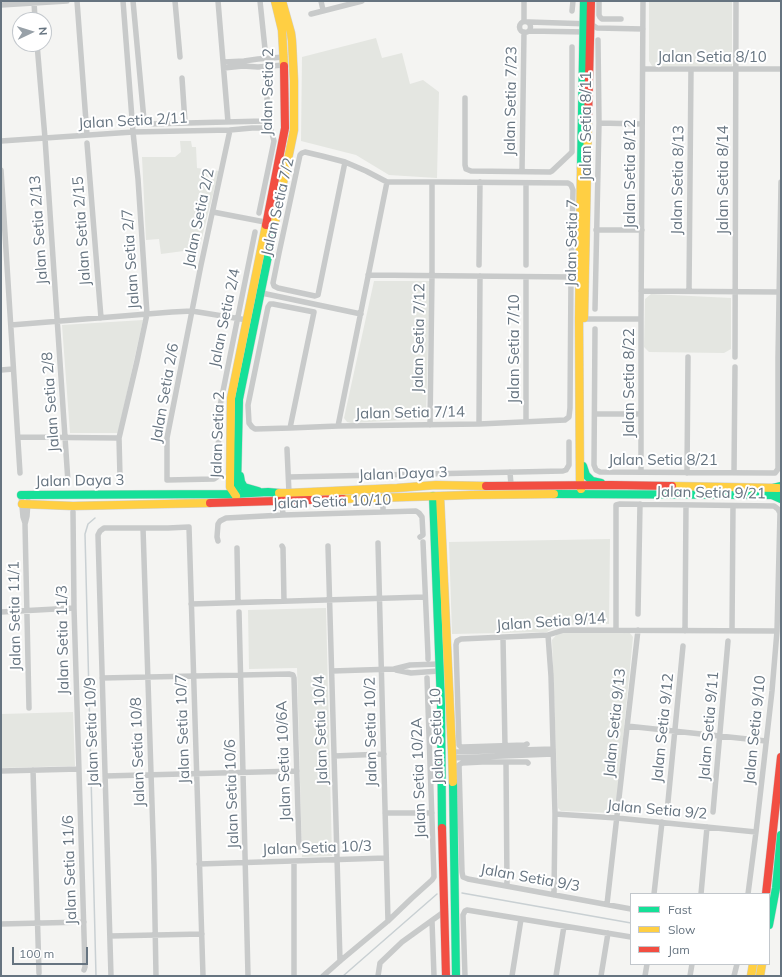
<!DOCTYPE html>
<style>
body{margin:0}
#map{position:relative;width:782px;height:977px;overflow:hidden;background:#f4f4f2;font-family:Mulish,sans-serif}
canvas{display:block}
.frame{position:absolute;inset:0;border:2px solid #667480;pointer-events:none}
.legend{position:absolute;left:630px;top:893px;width:140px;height:72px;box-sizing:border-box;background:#fff;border:1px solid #c2c7cc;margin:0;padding:5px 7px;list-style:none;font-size:12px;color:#667480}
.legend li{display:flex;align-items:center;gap:8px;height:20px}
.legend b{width:20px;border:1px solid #c2c7cc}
.north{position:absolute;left:12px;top:12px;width:40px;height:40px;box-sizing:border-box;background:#fff;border:1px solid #c2c7cc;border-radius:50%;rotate:86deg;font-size:11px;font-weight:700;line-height:16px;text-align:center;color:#667480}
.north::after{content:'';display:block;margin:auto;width:14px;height:18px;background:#98a1a8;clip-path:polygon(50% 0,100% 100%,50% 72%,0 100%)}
.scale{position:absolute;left:12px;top:947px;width:76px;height:18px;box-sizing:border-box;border:2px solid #667480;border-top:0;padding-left:5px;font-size:12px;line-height:14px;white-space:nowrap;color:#667480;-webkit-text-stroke:3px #fff;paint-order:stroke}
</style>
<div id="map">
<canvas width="782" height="977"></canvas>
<div class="frame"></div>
<ul class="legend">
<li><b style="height:5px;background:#16e098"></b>Fast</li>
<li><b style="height:5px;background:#ffcf43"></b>Slow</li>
<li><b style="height:5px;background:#f24e42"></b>Jam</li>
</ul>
<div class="north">N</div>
<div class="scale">100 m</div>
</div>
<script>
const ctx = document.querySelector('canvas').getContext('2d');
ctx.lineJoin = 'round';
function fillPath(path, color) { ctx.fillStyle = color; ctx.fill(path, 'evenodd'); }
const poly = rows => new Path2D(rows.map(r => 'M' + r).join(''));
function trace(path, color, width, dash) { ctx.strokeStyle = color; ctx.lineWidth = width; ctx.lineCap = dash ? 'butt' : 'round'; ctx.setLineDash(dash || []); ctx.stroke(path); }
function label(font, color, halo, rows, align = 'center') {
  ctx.font = font + ' Mulish,sans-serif'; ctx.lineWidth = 4; ctx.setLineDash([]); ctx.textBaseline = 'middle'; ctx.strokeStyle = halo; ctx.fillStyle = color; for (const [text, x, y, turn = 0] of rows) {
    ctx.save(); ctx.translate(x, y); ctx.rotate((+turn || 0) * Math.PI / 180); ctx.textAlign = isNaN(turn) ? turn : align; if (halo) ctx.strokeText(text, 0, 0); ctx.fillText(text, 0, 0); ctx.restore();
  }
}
const green = poly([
 [649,1,732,1,732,66,652,66,649,61],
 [376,38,382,58,402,53,410,84,423,80,439,92,437,178,389,175,356,155,301,141,302,57],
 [180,141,191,141,192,147,196,147,197,168,219,171,199,249,161,254,159,239,146,240,142,157,175,157,181,152],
 [374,281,430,281,426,415,422,419,351,423,347,422,344,418],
 [651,294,731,298,731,349,724,353,649,352,644,347,645,299],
 [143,320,118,433,70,433,62,325],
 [610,539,609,624,558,625,547,632,452,634,449,542],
 [326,608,332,856,302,857,297,668,249,669,248,610],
 [561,633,630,633,633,637,616,810,610,813,561,811,558,808,552,640,557,634],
 [73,712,75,766,1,768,1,714]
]);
const stream = poly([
 [95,518,88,524,85,534,96,976],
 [462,893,631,923],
 [343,976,437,894]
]);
const street = poly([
 [34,1,35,20],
 [77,1,87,135],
 [133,1,144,120,145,123,149,124,264,121,268,116,266,79],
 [175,1,180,57],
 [218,1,228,122],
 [260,1,265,49],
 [321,1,323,10],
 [524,1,524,21],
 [599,1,599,15,600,17,602,19,621,19],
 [1,5,67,1],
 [572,11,573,1],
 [311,14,362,1],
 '519.5 27a5.5 5.5 0 1 1 11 0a5.5 5.5 0 1 1-11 0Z',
 [529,22,591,24,597,28,643,29],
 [529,31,586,32],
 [37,44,45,138,68,482],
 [224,62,244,61,258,59,284,57],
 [224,68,243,66,258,67,284,65],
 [643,69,781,69],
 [182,78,185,123],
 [465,98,465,165,466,169,471,171,550,172,552,171,570,154,572,152,572,47],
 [599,123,642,124],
 [230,130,201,265,167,438,167,480,214,479,217,477,220,406,255,232],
 [1,141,133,132,230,130,252,128,266,128,271,130,274,141,259,213],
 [87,143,101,318],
 [1,170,20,473],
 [522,171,524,32],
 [213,212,270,223],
 [596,230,642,230],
 [479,265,480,182],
 [526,265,526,183],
 [368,275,571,277],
 [641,291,779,292],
 [689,291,691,69],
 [257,292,361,314],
 [595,309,599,123,598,40],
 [581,319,641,319],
 [11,325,172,312,192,311,247,320],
 [595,329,594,465,596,470,600,472,775,473,778,469,778,358,781,182],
 [735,357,736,1],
 [1,370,13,369],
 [595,414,641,414],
 [526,422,526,277],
 [479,424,480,276],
 [430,425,432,276,432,182],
 [338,426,387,182],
 [290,428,314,312,273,304,270,304,268,307,248,405,249,423,252,427,255,429,290,428,338,426,479,424,565,420,569,417,570,408,571,277,573,190,571,185,568,183,440,182,387,182,366,171,345,162,322,156,305,152,302,153,300,155,279,253,273,283,274,286,278,288,315,296,318,295,345,162],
 [18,437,119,438],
 [287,449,289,493],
 [510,472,511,485],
 [641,472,641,319,643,1],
 [687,473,688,357],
 [734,473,735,367],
 [120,477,119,438,137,361,147,314,138,179,133,132,123,1],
 [289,477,563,471,566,470,569,465,569,442],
 [21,495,23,517,25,523],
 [383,497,383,512],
 [28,501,27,516,25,524,29,708],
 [282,501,283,515],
 [73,512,74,608,85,967,84,970],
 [143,528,154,865,156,976],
 [218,541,217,537,218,524,220,521,226,518,283,515,416,511,419,513,422,517,423,535,420,537],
 [423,542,428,655,428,659],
 [378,543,388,921],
 [282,546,283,548,284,601],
 [328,546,340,961],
 [237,548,238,602],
 [191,604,425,597],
 [1,612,74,608],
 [239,612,248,976],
 [638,614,640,504],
 [616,630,616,505,620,504,774,506,778,509,780,513,777,631,772,691,756,832,748,894],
 [685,631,686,505],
 [732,631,733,506],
 [548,635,551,676,555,814,554,895],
 [503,638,505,746],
 [396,670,411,673,439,671],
 [332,671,394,669,410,665,439,664],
 [102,678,289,674,293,675,294,678,299,847],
 [627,726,766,741],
 [527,744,525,745,463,747,461,747,459,745,456,645,457,641,461,639,548,635,564,630,777,631],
 [452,752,553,749],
 [334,756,384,754],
 [452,758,553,754],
 [506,762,507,886],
 [528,763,527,762,482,762,462,763,459,765,462,872,463,877,468,879,631,909],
 [33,770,39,973],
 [1,771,79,769],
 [105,776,297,771],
 [667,812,683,646],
 [713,812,728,641],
 [385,813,432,813],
 [555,814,617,818,756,832],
 [294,861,294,976],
 [199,864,386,858],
 [654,894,662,822],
 [701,894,707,827],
 [607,904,638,630],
 [432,921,434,976],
 [1,924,84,922],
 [110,936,202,934],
 [111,976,98,535,100,531,104,528,168,528,189,527,203,976],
 [323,976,340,961,388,921,412,898,432,880,434,877,427,678],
 [378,976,380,963,402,942,445,911],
 [465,976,463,915,465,911,467,910,631,937],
 [512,976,521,919],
 [556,976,564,926],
 [601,976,608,933],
 [645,976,647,964],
 [690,976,692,964],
 [734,976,737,964]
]);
const fast = poly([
 [581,168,584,1],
 [583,466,586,475,592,481,601,483],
 [240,476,241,482,244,487,258,491],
 [773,488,781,486],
 [234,494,237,488,239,399,275,222],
 [554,494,777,495],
 [21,495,234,494,268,492,279,493],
 [772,495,781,499],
 [433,496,441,704,442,828],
 [453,782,456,976],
 [769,925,776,888,781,835]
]);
const slow = poly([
 [275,1,282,30,284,66],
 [275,222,294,130,294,81,292,41,291,33,282,1],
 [584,318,588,119],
 [672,486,778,488],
 [581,489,580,485,579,319,581,168],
 [279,493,289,493,397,488,436,485,486,486],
 [236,496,230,487,231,398,266,225],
 [440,496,452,752,453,782],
 [343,499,471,495,554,494],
 [22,504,73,506,210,503],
 [751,976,753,964],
 [760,976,762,964]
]);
const jam = poly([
 [588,119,591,1],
 [266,225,285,128,284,66],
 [486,486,611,485,672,486],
 [210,503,343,499],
 [442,828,446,976],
 [766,894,781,757]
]);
const streetNames = [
 ["Jalan Setia 8/10",712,57],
 ["Jalan Setia 2",268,92,-89],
 ["Jalan Setia 7/23",511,101,-89],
 ["Jalan Setia 2/11",133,121,-3],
 ["Jalan Setia 8/11",586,126,-90],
 ["Jalan Setia 8/12",630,174,-90],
 ["Jalan Setia 8/13",678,180,-89],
 ["Jalan Setia 8/14",723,180,-90],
 ["Jalan Setia 7/2",278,207,-77],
 ["Jalan Setia 2/2",199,218,-78],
 ["Jalan Setia 2/13",39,230,-94],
 ["Jalan Setia 2/15",82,231,-94],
 ["Jalan Setia 7",572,243,-89],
 ["Jalan Setia 2/7",131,259,-94],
 ["Jalan Setia 2/4",225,318,-78],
 ["Jalan Setia 7/12",419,338,-89],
 ["Jalan Setia 7/10",514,349,-90],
 ["Jalan Setia 8/22",629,383,-90],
 ["Jalan Setia 2/6",165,393,-80],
 ["Jalan Setia 2/8",51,402,-94],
 ["Jalan Setia 7/14",410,413,-1],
 ["Jalan Setia 2",218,435,-88],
 ["Jalan Setia 8/21",663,460],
 ["Jalan Daya 3",403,474,-2],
 ["Jalan Daya 3",80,481,-1],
 ["Jalan Setia 9/21",711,493,1],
 ["Jalan Setia 10/10",332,502,-2],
 ["Jalan Setia 11/1",15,616,-91],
 ["Jalan Setia 9/14",551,622,-4],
 ["Jalan Setia 11/3",63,640,-91],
 ["Jalan Setia 9/13",615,723,-84],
 ["Jalan Setia 9/11",709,726,-85],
 ["Jalan Setia 9/12",663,728,-84],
 ["Jalan Setia 10/7",183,729,-92],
 ["Jalan Setia 10/4",321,730,-92],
 ["Jalan Setia 9/10",755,730,-84],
 ["Jalan Setia 10/9",92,732,-92],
 ["Jalan Setia 10/2",371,732,-91],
 ["Jalan Setia 10",437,736,-92],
 ["Jalan Setia 10/8",138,752,-92],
 ["Jalan Setia 10/6A",284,761,-92],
 ["Jalan Setia 10/2A",419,778,-92],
 ["Jalan Setia 10/6",232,794,-92],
 ["Jalan Setia 9/2",657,810,5],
 ["Jalan Setia 10/3",317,848,-2],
 ["Jalan Setia 11/6",70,870,-92],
 ["Jalan Setia 9/3",530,878,10]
];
fillPath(green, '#e4e6e1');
trace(stream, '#c9d0d3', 1.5);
trace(fast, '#d0d0d0', 9);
trace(slow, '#d0d0d0', 9);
trace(jam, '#d0d0d0', 9);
trace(street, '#c8caca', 5.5);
trace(fast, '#16e098', 8);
trace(slow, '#ffcf43', 8);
trace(jam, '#f24e42', 8);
label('15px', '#667480', '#fff', streetNames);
</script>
